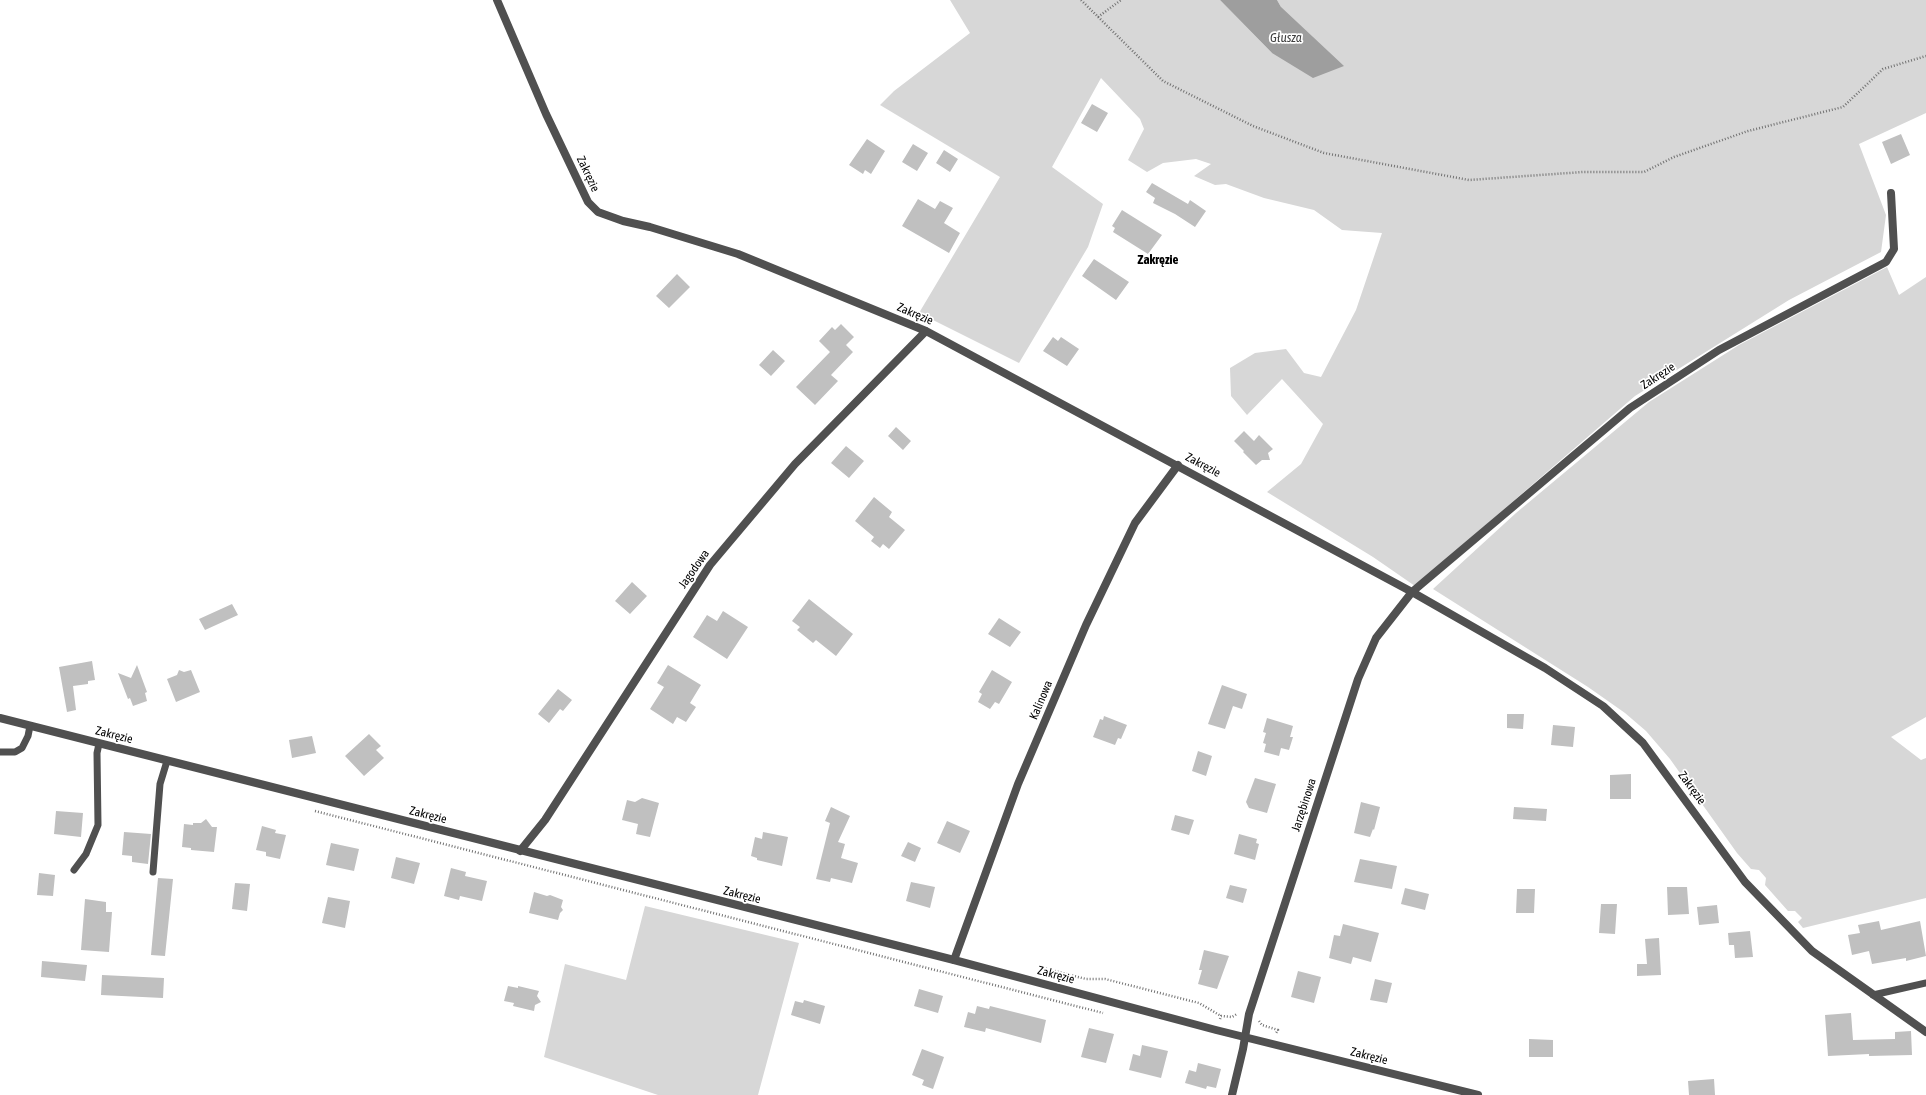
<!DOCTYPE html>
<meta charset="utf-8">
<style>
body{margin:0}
canvas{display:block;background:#fff}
</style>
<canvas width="1926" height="1095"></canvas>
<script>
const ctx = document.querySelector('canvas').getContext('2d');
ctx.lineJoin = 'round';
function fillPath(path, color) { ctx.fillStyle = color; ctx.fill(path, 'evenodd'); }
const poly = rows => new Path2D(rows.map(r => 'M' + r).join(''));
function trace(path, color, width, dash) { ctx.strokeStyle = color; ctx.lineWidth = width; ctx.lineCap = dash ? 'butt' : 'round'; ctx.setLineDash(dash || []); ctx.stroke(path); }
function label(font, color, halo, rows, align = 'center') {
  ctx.font = font + ' "Asap Condensed",sans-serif'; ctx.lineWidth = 3.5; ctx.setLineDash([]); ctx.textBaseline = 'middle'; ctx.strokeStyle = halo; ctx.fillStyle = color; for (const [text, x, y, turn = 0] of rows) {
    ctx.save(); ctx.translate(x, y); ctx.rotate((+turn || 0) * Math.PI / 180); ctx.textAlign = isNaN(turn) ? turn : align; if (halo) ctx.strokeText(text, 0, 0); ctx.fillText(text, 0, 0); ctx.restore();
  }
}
const green = poly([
 [950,0,1220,0,1272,53,1281,7,1277,0,1926,0,1926,113,1859,144,1886,215,1881,252,1789,300,1635,396,1415,586,1373,557,1267,492,1301,464,1323,424,1282,379,1247,415,1231,396,1230,368,1255,353,1286,349,1304,373,1321,377,1356,310,1382,233,1342,230,1314,210,1264,198,1226,184,1215,185,1194,176,1211,164,1196,159,1163,163,1147,172,1128,160,1144,129,1140,119,1101,78,1052,167,1103,204,1088,247,1019,363,919,313,1000,177,880,105,894,91,970,33],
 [1887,267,1899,295,1926,277,1926,717,1891,737,1921,760,1926,758,1926,898,1803,928,1798,922,1802,918,1795,911,1788,911,1765,885,1766,878,1759,870,1751,869,1737,853,1670,759,1646,731,1625,713,1588,687,1433,589,1516,513,1649,402,1739,345],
 [645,906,799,943,758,1095,658,1095,544,1057,565,964,626,980]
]);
const water = poly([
 [1220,0,1277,0,1281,7,1344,66,1313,78,1272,53]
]);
const building = poly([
 [1092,104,1108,113,1097,132,1081,123],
 [1901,134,1910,155,1891,164,1882,142],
 [867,139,885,151,871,174,865,170,863,174,849,165],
 [913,144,928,153,917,171,902,162],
 [944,150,958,159,950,172,936,163],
 [1152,183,1188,204,1190,200,1206,211,1195,227,1175,214,1153,203,1155,198,1146,192],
 [918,199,935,209,940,201,953,208,944,223,960,233,949,253,902,226],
 [1122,210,1162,235,1148,254,1113,232,1115,228,1112,226],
 [1094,259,1129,282,1116,300,1082,276],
 [677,274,690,287,669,308,656,296],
 [841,324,854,337,846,345,853,352,831,375,838,381,815,405,796,387,830,352,819,341,832,327,835,330],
 [1053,337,1058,341,1061,337,1079,349,1067,366,1043,351],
 [773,350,785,361,771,376,759,365],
 [896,427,911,441,903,450,888,436],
 [1244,431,1254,441,1259,435,1273,449,1268,453,1270,460,1262,460,1256,465,1243,452,1244,451,1234,441],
 [846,446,864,461,849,478,831,463],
 [874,497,892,512,889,517,905,530,889,549,883,544,880,548,871,541,874,537,855,521],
 [632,582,647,596,630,614,615,601],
 [809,599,853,634,836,656,816,640,813,643,797,630,800,627,792,621],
 [232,604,238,615,205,630,199,619],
 [723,611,748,627,727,659,693,637,707,615,717,621],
 [999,618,1021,632,1010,647,988,634],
 [92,661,95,680,88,681,88,684,73,686,76,710,67,712,59,667],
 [137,665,147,692,145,693,147,701,133,706,130,698,128,699,118,673,131,678],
 [668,665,701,685,690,703,696,707,686,722,677,717,673,724,650,709,664,687,657,683],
 [179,670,184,672,191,670,200,692,176,702,167,679,177,675],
 [992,670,1012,682,999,704,995,702,990,709,978,702,982,694,979,692],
 [1222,685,1247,694,1242,709,1233,706,1225,729,1208,724],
 [558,689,572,700,563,711,560,709,549,723,538,714],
 [1507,714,1524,714,1523,729,1507,728],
 [1104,716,1127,725,1121,739,1118,738,1115,745,1093,737,1100,719,1103,720],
 [1267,718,1293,726,1290,737,1293,737,1289,750,1281,748,1279,756,1264,752,1266,744,1263,743,1266,733,1263,732],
 [1553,725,1575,727,1573,747,1551,745],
 [369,734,381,746,376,750,384,758,364,776,345,756],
 [312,736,316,753,292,758,289,740],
 [1198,751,1212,756,1206,776,1192,771],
 [1631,774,1631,799,1610,799,1610,775],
 [1255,778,1276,784,1267,813,1249,808,1246,802],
 [642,798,659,803,650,837,636,834,638,824,622,820,627,800,635,802],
 [1361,802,1380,807,1374,830,1373,829,1370,837,1354,833],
 [831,807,850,816,838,842,845,844,841,858,858,863,852,883,831,878,830,882,816,879,830,823,825,821],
 [1514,807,1547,809,1546,821,1513,819],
 [56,811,83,813,81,837,54,834],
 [1175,815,1194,820,1189,835,1171,830],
 [206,819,212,827,217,827,214,852,191,850,191,848,182,847,184,824,193,825,193,823,201,823],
 [947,821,970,831,960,853,937,843],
 [262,826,276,830,275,833,286,835,280,859,266,856,266,852,256,850],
 [124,832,151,834,148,864,132,862,132,856,122,855],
 [763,832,788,837,782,866,757,860,757,858,751,856,755,837,762,839],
 [1239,834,1257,839,1256,843,1259,844,1255,860,1234,854],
 [908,842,921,848,915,862,901,856],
 [331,843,359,849,354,871,326,865],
 [396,857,420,863,414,884,391,878],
 [1360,859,1397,866,1392,889,1354,882],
 [451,868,466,872,465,876,487,881,482,901,460,896,459,900,444,896],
 [39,873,55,875,53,896,37,895],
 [158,878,173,879,165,956,151,955],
 [911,882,935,887,930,908,906,901],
 [235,883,250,884,247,911,232,909],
 [1230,885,1247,889,1243,903,1226,898],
 [1667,887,1687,887,1689,914,1668,915],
 [1405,888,1429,894,1425,910,1401,904],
 [1517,889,1535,889,1534,913,1516,913],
 [534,892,547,896,550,895,563,900,561,907,563,910,560,913,558,920,529,913],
 [328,897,350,901,345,928,322,923],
 [85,899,106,902,106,912,112,912,109,952,81,950],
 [1601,904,1617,904,1615,934,1599,933],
 [1717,905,1719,923,1699,925,1697,907],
 [1879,921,1881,930,1920,921,1926,956,1906,961,1906,958,1872,964,1869,951,1852,955,1848,935,1860,933,1858,925],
 [1343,924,1379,933,1371,962,1353,957,1351,964,1329,958,1334,935,1340,936],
 [1750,931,1753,957,1735,958,1734,945,1729,945,1728,933],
 [1659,938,1661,975,1637,976,1637,964,1647,964,1645,939],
 [1204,950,1229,956,1217,989,1198,984,1202,970,1199,970],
 [42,961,87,965,85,981,41,977],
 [1298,971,1321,977,1314,1003,1291,997],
 [102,975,164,978,163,998,101,995],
 [1375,979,1392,983,1387,1003,1370,1000],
 [508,986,518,988,518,986,539,991,537,996,541,1002,535,1005,534,1011,513,1006,514,1003,504,1001],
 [919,989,943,996,938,1013,914,1006],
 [804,1000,825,1006,820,1024,791,1015,795,1001,803,1003],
 [977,1006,989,1009,990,1006,1046,1020,1041,1043,986,1028,985,1032,964,1027,968,1012,975,1014],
 [1851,1013,1853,1040,1895,1039,1895,1032,1911,1031,1912,1055,1869,1056,1869,1054,1828,1056,1825,1015],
 [1089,1028,1114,1034,1106,1063,1081,1057],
 [1529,1039,1553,1040,1553,1057,1529,1057],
 [1142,1045,1168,1051,1161,1078,1129,1070,1133,1054,1140,1056],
 [922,1049,944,1057,933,1089,922,1085,924,1080,912,1075],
 [1198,1063,1221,1069,1216,1088,1207,1086,1206,1089,1185,1083,1189,1070,1196,1072],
 [1714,1079,1715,1095,1689,1095,1688,1081]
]);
const path = poly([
 [1081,0,1163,81,1253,126,1324,153,1469,180,1583,172,1644,172,1674,157,1748,131,1843,107,1883,69,1926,56],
 [1098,17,1121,0],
 [315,811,1103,1013],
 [1043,968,1086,979,1105,979,1199,1003,1221,1016],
 [1220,1019,1221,1016,1232,1017,1237,1014],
 [1259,1021,1262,1025,1278,1030,1276,1033]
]);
const service = poly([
 [0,752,15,752,22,748,28,736,30,726],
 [74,870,86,854,98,825,97,753,99,744],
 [153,872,160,784,167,761],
 [1873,995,1926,983]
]);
const minor = poly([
 [497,0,546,114,588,202,598,212,623,221,650,227,738,254,926,331,1412,592,1545,668,1603,706,1643,743,1745,882,1812,951,1926,1032],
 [520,851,545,820,710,565,795,464,926,331],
 [954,960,1018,784,1086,625,1135,523,1178,465],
 [1232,1095,1243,1049,1249,1014,1358,679,1376,638,1412,592,1630,408,1719,350,1886,262,1894,249,1891,193]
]);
const tertiary = poly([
 [0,718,954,960,1216,1030,1478,1095]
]);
const streetNames = [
 ["Zakręzie",588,174,65],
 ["Zakręzie",915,314,23],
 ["Zakręzie",1658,376,-33],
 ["Zakręzie",1203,465,28],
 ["Jagodowa",694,569,-55],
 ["Kalinowa",1041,700,-67],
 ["Zakręzie",114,735,14],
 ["Zakręzie",1692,788,54],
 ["Jarzębinowa",1304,805,-72],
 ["Zakręzie",428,815,14],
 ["Zakręzie",742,895,14],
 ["Zakręzie",1056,975,15],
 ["Zakręzie",1369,1056,14]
];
const waterNames = [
 ["Głusza",1286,38]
];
const neighbourhoodNames = [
 ["Zakręzie",1158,260]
];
fillPath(green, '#d7d7d7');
fillPath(water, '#9e9e9e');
fillPath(building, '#c0c0c0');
trace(path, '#727272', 2.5, [1, 2]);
trace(service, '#505050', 7);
trace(minor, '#505050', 8);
trace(tertiary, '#505050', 8);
label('12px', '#000', '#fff', streetNames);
label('italic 13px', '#3f3f3f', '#fff', waterNames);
label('bold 13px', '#000', '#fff', neighbourhoodNames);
</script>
